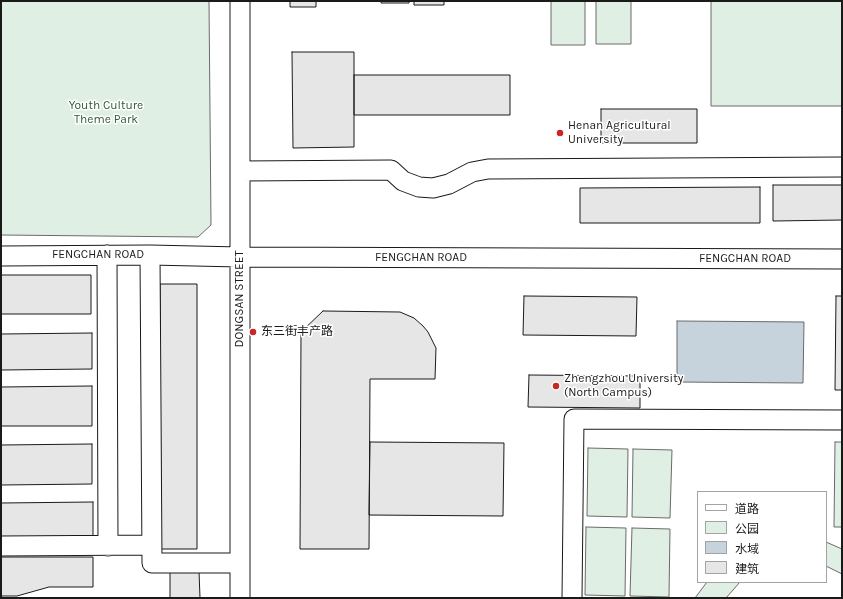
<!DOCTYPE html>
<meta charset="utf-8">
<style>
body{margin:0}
#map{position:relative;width:843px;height:599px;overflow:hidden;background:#fff;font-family:Karla,"Noto Sans SC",sans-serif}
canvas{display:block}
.frame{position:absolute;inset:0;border:2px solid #1a1a1a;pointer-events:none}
.legend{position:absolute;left:697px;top:491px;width:130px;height:92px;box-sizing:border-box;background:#fff;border:1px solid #a3a3a3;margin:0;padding:5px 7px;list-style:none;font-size:12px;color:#1a1a1a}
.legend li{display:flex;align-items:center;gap:8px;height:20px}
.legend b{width:20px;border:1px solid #a3a3a3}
</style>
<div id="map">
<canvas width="843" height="599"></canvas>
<div class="frame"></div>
<ul class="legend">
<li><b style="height:5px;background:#fff"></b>道路</li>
<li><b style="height:11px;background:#e0efe3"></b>公园</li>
<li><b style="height:11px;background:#c6d2dc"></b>水域</li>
<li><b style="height:11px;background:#e6e6e6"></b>建筑</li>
</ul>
</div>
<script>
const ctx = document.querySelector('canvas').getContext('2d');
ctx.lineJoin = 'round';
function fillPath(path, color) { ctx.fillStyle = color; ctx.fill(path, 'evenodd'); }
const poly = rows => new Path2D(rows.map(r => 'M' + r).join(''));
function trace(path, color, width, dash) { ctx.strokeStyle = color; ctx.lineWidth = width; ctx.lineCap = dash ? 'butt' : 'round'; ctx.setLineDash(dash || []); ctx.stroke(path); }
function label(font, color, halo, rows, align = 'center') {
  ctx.font = font + ' Karla,"Noto Sans SC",sans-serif'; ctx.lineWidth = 3; ctx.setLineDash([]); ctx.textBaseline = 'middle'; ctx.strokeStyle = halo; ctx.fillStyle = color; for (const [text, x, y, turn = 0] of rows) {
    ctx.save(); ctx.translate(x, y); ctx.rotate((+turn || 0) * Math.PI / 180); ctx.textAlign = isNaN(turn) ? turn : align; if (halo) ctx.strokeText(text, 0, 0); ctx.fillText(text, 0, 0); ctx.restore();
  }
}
const green = poly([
 [1,1,209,1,211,225,198,237,1,235,1,1],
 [551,1,585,1,585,45,551,45,551,1],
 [596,1,631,1,631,44,596,44,596,1],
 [711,1,842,1,842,106,711,106,711,1],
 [835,442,842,442,842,527,834,527,835,442],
 [588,448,628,449,627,517,587,516,588,448],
 [633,449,672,450,670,518,632,517,633,449],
 [586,527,626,528,625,596,585,595,586,527],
 [632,528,670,529,669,597,630,596,632,528],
 [826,542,842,549,842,574,826,566,826,542],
 [707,582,740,582,726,598,695,598,707,582]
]);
const water = poly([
 [677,321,804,322,803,383,677,382,677,321]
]);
const building = poly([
 [290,1,316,1,316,7,290,7,290,1],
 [381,1,409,1,409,3,381,3,381,1],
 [414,1,444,1,444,5,414,5,414,1],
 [292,52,354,52,354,147,293,148,292,52],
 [354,75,510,75,510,115,354,115,354,75],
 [601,109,697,109,697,143,601,143,601,109],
 [773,185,842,185,842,220,773,221,773,185],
 [760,187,760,223,580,223,580,188,760,187],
 [1,275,91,275,91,314,1,314,1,275],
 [160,284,197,284,197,549,161,549,160,284],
 [524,296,637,297,636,336,523,335,524,296],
 [836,296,842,296,842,390,835,390,836,296],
 [323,311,400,312,414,318,423,326,428,332,436,348,435,379,370,379,369,549,300,549,301,332,323,311],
 [92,333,92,369,1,370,1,334,92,333],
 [529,375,640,376,640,408,528,407,529,375],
 [92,386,92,426,1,426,1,387,92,386],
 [370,442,504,443,503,516,369,515,370,442],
 [92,444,92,484,1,485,1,445,92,444],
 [93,502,93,537,1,538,1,503,93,502],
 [1,557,93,557,93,587,49,587,17,596,1,596,1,557],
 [170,571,199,571,200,598,170,598,170,571]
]);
const minor = poly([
 [240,1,240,598],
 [240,171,391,170,403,181,419,187,433,188,449,184,472,172,488,169,842,167],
 [107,255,108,546],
 [150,255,152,563,240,563],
 [1,256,150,255,240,257,842,259],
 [1,546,152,545],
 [572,598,574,419,842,420]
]);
const markers = [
 [560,133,4,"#c62828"],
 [253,332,4,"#c62828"],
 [556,386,4,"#c62828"]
];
const parkNames = [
 ["Youth Culture",106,106],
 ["Theme Park",106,120]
];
const poiNames = [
 ["Henan Agricultural",568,126],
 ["University",568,140],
 ["东三街丰产路",261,332],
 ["Zhengzhou University",564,379],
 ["(North Campus)",564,393]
];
const streetNames = [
 ["FENGCHAN ROAD",98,255],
 ["FENGCHAN ROAD",421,258],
 ["FENGCHAN ROAD",745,259],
 ["DONGSAN STREET",240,299,-90]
];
fillPath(green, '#e0efe3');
trace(green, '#6a6a6a', 1);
fillPath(water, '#c6d2dc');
trace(water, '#6a6a6a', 1);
fillPath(building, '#e6e6e6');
trace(building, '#1a1a1a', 1);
trace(minor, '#1a1a1a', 21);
trace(minor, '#fff', 19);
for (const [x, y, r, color] of markers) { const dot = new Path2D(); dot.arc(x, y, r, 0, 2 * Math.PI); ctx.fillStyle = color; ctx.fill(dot); trace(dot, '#fff', 1.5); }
label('12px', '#2b5a34', '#fff', parkNames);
label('12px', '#1a1a1a', '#fff', poiNames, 'left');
label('12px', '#1a1a1a', '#fff', streetNames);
</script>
